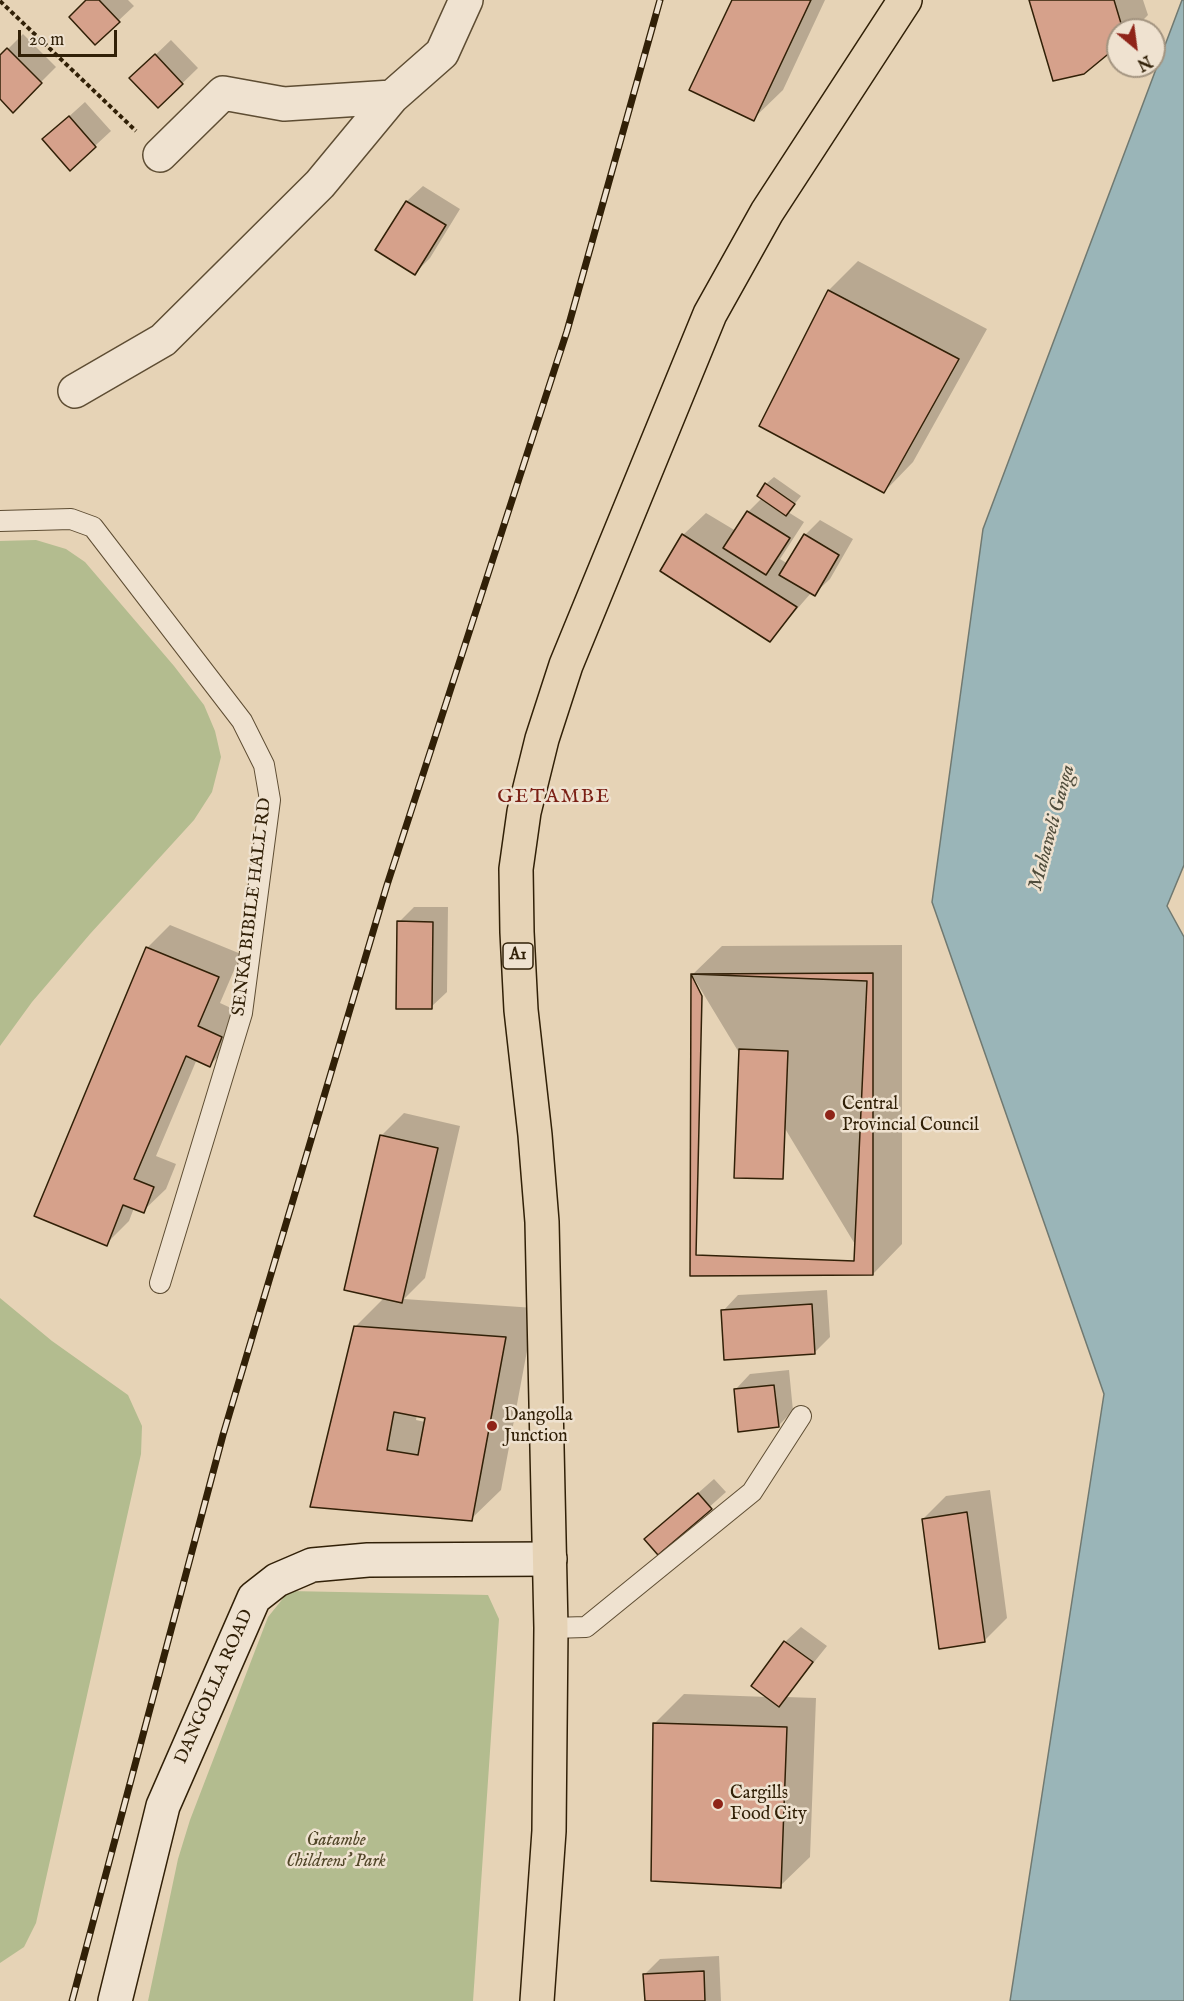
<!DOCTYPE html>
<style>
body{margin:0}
#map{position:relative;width:1184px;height:2001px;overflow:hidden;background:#e6d3b6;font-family:"IM FELL English",serif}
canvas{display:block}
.north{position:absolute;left:1106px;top:18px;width:60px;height:60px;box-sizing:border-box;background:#efe2d0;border:2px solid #a39480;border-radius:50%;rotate:151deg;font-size:16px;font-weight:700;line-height:24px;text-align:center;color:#312007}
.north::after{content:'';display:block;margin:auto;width:21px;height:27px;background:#8f2418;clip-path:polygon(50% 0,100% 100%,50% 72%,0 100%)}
.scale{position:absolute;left:18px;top:30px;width:99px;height:27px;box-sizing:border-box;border:3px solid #312007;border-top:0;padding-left:8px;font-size:18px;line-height:21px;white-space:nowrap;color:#312007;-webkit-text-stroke:4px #efe2d0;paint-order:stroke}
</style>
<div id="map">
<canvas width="1184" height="2001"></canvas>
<div class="north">N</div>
<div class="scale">20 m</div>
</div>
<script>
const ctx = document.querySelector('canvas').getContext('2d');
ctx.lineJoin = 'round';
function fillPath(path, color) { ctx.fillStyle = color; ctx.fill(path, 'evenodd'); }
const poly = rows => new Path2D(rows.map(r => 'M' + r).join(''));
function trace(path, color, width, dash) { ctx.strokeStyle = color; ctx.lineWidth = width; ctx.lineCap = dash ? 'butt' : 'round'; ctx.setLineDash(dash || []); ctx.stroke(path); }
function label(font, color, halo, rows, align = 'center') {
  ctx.font = font + ' "IM FELL English",serif'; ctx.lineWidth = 5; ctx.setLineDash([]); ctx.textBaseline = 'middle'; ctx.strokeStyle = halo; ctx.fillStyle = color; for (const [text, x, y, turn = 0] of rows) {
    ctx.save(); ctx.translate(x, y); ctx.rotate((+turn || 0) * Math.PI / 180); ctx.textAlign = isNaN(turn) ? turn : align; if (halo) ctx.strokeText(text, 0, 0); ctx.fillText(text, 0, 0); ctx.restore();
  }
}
const green = poly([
 [36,540,66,549,85,562,174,666,204,705,215,731,221,757,212,792,194,820,90,934,32,1002,0,1046,0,541],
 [0,1298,52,1341,128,1395,142,1426,141,1454,36,1923,24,1947,0,1963],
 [289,1591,488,1595,499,1619,473,2001,148,2001,178,1859,190,1820,268,1617]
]);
const water = poly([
 [1182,0,1184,0,1184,865,1167,906,1184,937,1184,2001,1010,2001,1104,1394,932,902,983,529,1182,0]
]);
const shadow = poly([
 [88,0,128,0,134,6,118,21],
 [734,0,825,0,783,90,753,119],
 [1030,0,1143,0,1148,15,1133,30,1118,30,1118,44],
 [23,34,56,67,13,110,0,97,0,57],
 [171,40,198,68,159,106,147,63],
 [85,102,111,131,70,169,44,139],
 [423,186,460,209,430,258,415,273,377,250,407,201],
 [858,261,987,329,913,462,884,492,761,425,829,290],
 [774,477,801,496,788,512,804,522,780,559,788,564,805,535,820,520,853,539,830,579,814,594,811,593,770,640,683,535,706,513,736,531,748,512,762,498,766,484],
 [414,907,448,907,447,992,431,1007,399,922],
 [170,925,241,954,220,1003,244,1014,232,1042,210,1065,197,1059,156,1156,176,1164,166,1189,143,1211,134,1208,129,1221,106,1244,147,948],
 [902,945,902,1244,873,1274,692,975,722,946],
 [404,1113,460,1126,425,1278,404,1299,535,1308,501,1490,471,1519,312,1506,355,1327,385,1297,381,1136],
 [417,1415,426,1416,425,1422,416,1420],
 [827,1290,830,1337,815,1352,723,1311,738,1295],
 [789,1370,793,1411,778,1426,735,1390,750,1374],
 [714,1479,726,1492,658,1553,646,1539],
 [990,1490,1007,1618,984,1641,923,1519,946,1496],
 [801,1627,827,1646,786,1697,816,1698,810,1857,780,1886,654,1724,684,1694,768,1697,753,1686,785,1642],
 [719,1956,721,2001,646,2001,645,1974,660,1959]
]);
const building = poly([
 [86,0,99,0,120,22,95,45,69,17,86,0],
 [732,0,811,0,754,121,689,90,732,0],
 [1029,0,1114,0,1123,30,1118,30,1118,46,1084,74,1053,81,1029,0],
 [7,48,42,83,13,113,0,99,0,55,7,48],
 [155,54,183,84,158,108,129,78,155,54],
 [69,116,96,147,70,171,42,139,69,116],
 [406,201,446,225,415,275,375,250,406,201],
 [828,290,959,359,884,493,759,426,828,290],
 [765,483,795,504,786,516,757,496,765,483],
 [747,511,790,538,766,575,723,548,747,511],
 [682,534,797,607,770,642,660,571,682,534],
 [804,534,839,555,815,596,779,575,804,534],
 [397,921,433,922,432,1009,396,1009,397,921],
 [146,947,219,977,198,1026,222,1037,210,1067,186,1056,134,1179,154,1187,144,1213,123,1205,107,1246,34,1216,146,947],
 [873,973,873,1275,690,1276,691,974,873,973],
 [739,1049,788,1051,783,1179,734,1178,739,1049],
 [691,974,867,981,854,1261,696,1255,702,996,691,974],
 [380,1135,438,1148,402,1303,344,1290,380,1135],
 [812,1304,815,1354,724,1360,721,1310,812,1304],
 [354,1326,506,1337,472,1521,310,1507,354,1326],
 [394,1412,425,1418,418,1455,387,1450,394,1412],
 [774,1385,779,1427,738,1432,734,1389,774,1385],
 [698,1493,712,1509,658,1555,644,1539,698,1493],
 [967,1512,985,1642,939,1649,922,1519,967,1512],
 [784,1641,813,1662,779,1707,751,1686,784,1641],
 [653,1723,787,1727,781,1888,651,1881,653,1723],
 [704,1971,705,2001,645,2001,643,1974,704,1971]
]);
const path = poly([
 [0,1,136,131]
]);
const lane = poly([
 [0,521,71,519,93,527,242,721,264,765,270,800,242,1013,160,1283],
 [551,1628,586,1627,752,1492,801,1416]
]);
const street = poly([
 [160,155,223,93,284,104,392,97,442,53,466,0],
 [75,391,163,340,320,184,392,97]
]);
const secondary = poly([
 [115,2001,163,1806,254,1598,277,1580,312,1565,368,1560,550,1559]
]);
const highway = poly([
 [537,2001,549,1831,551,1628,542,1222,535,1135,521,1010,517,932,516,869,524,812,542,739,566,665,710,314,767,212,905,0]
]);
const rail = poly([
 [72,2001,223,1435,387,885,567,331,660,0]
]);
const markers = [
 [830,1115,6,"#8f2418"],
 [492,1426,6,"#8f2418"],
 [718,1804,6,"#8f2418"]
];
const shields = [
 [518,956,30]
];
const shieldNames = [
 ["A1",518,956]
];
const streetNames = [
 ["SENKA BIBILE HALL RD",253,907,-83],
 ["DANGOLLA ROAD",215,1687,-66]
];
const poiNames = [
 ["Central",842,1105],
 ["Provincial Council",842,1126],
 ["Dangolla",504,1416],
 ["Junction",504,1437],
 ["Cargills",730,1794],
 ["Food City",730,1815]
];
const parkNames = [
 ["Gatambe",336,1841],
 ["Childrens' Park",336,1862]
];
const neighbourhoodNames = [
 ["GETAMBE",554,798]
];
const waterNames = [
 ["Mahaweli Ganga",1053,828,-75]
];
fillPath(green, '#b3bc8f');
fillPath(water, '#9ab5b8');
trace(water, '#707971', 1.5);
fillPath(shadow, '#0003');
fillPath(building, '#d6a18b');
trace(building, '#312007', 1.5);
trace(lane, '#5e4d33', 22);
trace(street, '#5e4d33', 36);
trace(secondary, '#312007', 36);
trace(highway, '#312007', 36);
trace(path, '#312007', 4, [4.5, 3]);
trace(lane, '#efe2d0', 20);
trace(street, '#efe2d0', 33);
trace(secondary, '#efe2d0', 33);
trace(highway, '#e6d3b6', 33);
trace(rail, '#312007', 7);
trace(rail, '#efe2d0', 4.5, [14]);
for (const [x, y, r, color] of markers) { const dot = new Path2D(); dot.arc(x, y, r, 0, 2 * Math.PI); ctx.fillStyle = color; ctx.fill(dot); trace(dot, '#efe2d0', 2); }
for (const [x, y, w] of shields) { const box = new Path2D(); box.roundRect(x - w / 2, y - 13, w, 26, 4.5); ctx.fillStyle = '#efe2d0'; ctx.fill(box); trace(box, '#312007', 1.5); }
label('bold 16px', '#312007', null, shieldNames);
label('18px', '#312007', '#efe2d0', streetNames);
label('18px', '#312007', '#efe2d0', poiNames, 'left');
label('italic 18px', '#524729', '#efe2d0', parkNames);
ctx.letterSpacing = '1.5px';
label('20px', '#7a1f14', '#efe2d0', neighbourhoodNames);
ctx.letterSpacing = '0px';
label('italic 20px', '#504d3c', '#efe2d0', waterNames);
</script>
